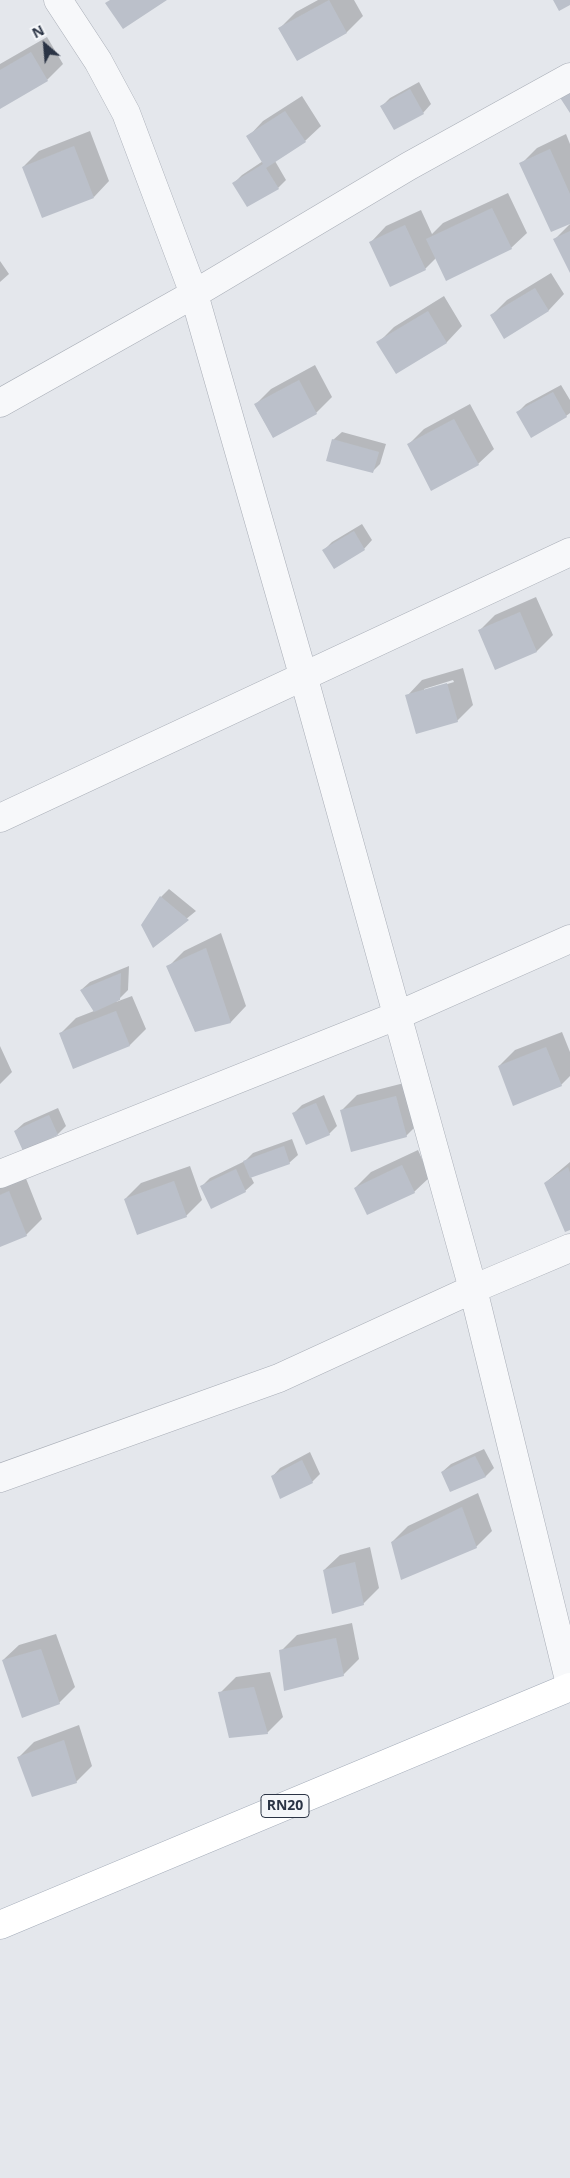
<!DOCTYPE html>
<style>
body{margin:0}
#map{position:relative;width:570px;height:2178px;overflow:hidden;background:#e4e7ec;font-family:"Open Sans",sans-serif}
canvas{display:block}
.north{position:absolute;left:20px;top:20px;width:50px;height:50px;-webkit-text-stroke:4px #f4f6f9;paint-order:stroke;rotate:333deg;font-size:14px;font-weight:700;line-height:20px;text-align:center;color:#2b3445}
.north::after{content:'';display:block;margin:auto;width:18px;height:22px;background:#2b3445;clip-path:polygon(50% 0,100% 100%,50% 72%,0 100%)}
</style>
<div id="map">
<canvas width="570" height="2178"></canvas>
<div class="north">N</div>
</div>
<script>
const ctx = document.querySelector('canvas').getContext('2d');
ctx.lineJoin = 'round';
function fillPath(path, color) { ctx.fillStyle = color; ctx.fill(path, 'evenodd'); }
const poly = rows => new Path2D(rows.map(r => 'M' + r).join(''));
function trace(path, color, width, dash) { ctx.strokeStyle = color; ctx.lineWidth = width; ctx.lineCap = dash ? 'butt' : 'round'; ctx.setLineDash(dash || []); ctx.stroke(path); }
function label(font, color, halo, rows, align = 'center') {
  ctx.font = font + ' "Open Sans",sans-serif'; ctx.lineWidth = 4; ctx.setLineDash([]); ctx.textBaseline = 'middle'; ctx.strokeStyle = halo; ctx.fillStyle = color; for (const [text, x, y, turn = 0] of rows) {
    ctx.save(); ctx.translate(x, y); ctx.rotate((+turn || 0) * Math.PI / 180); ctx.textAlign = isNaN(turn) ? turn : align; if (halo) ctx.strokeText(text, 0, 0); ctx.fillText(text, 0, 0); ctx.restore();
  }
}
const shadow = poly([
 [318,0,354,0,363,16,347,32,298,59,280,28,296,12],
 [47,37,63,64,47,80,0,107,0,64],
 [419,82,431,104,423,113,394,128,382,106,390,98],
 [302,96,321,126,305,141,275,161,286,180,278,188,234,183,242,175,263,161,248,137,263,121],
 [90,131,109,181,94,197,23,167,39,151],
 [566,134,570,144,570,222,521,164,537,148],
 [508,193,527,233,511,248,436,258,425,269,371,242,386,226,421,210,432,234,443,223],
 [570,224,570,270,554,240],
 [0,261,9,274,0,282],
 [551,273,564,294,549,310,504,337,491,316,507,300],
 [444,296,462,326,447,342,396,372,378,343,394,327],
 [315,365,332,397,316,413,273,437,255,405,271,389],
 [561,385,570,400,570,413,566,416,518,412,526,404],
 [470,404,494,449,478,464,408,445,424,429],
 [342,432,386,444,380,464,372,472,333,440],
 [362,524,372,540,364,549,324,550,332,542],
 [536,597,553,635,537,651,496,669,479,631,495,615],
 [463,668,473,705,457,721,407,696,422,680],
 [453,680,454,682,424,691,424,689],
 [169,889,196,911,153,946,142,925,161,897],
 [221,933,246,1006,231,1022,195,1031,168,967,184,951],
 [129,966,128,990,116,1002,132,996,146,1029,130,1045,74,1068,60,1034,76,1018,94,1011,81,990,90,982],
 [562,1032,570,1052,570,1076,561,1085,499,1066,515,1050],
 [0,1046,12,1072,0,1084],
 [412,1081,422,1120,406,1136,341,1111,357,1095],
 [324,1095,337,1126,329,1134,294,1113,302,1105],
 [58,1108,66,1126,58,1134,15,1131,24,1123],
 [292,1139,298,1155,289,1163,251,1177,254,1183,245,1191,202,1186,210,1178,245,1161,253,1153],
 [418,1150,430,1177,414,1192,355,1188,371,1172],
 [570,1162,570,1229,545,1183],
 [190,1166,202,1200,186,1216,125,1199,141,1183],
 [25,1176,42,1219,26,1235,0,1245,0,1186],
 [484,1449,494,1468,486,1476,451,1491,442,1472,451,1464],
 [310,1452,320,1474,312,1482,272,1477,280,1468],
 [478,1493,492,1531,476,1547,392,1542,408,1526],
 [370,1547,379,1588,363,1604,324,1570,340,1555],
 [352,1623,359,1659,343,1675,281,1651,297,1635],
 [56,1634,75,1687,59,1703,3,1660,19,1645],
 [270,1672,283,1717,267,1733,220,1693,236,1677],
 [79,1725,92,1766,76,1782,18,1758,34,1742]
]);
const building = poly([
 [110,0,167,0,123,29,105,3],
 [329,0,347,33,297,61,278,28],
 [553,0,570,0,570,5,559,11],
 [31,52,48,81,0,109,0,70],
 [570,85,570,113,557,93],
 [410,89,424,114,394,130,380,106],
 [285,111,306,142,266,168,279,189,247,207,232,183,263,164,246,136],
 [74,146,94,198,42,218,22,167],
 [550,149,570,194,570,224,551,232,519,163],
 [492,208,512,249,446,281,426,239],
 [405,225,426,270,390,287,369,242],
 [570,231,570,273,553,239],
 [535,288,549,311,504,339,490,315],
 [428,311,447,343,396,374,376,342],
 [299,380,317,414,273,438,254,404],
 [553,392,567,417,531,438,516,412],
 [454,419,479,465,431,491,407,444],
 [332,439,379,452,373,473,326,461],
 [354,531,365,550,334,569,322,550],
 [520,612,537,652,495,670,478,630],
 [447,683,458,722,416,734,405,695],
 [160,896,189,920,153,948,141,925],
 [206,948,231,1023,195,1032,166,966],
 [121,973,120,1000,94,1012,80,990],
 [116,1011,130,1046,73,1069,59,1033],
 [546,1047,562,1086,513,1106,498,1066],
 [396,1096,407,1137,351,1152,340,1110],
 [316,1103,330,1135,306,1145,292,1113],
 [49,1115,58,1135,23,1151,14,1131],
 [284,1146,290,1164,250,1178,243,1161],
 [402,1165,415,1193,367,1215,354,1188],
 [568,1167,570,1173,570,1230,565,1232,544,1183],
 [236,1169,246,1192,211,1209,200,1186],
 [174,1181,187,1217,137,1235,124,1199],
 [9,1191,27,1236,0,1247,0,1195],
 [475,1456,486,1477,450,1492,441,1472],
 [302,1460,313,1483,280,1499,271,1476],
 [462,1507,477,1548,401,1580,391,1542],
 [355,1562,364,1605,332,1614,323,1570],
 [336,1638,344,1676,284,1691,279,1650],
 [41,1649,60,1704,22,1718,2,1660],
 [254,1687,268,1734,229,1738,218,1692],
 [64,1740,77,1783,32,1797,17,1757]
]);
const minor = poly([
 [58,0,98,61,126,113,194,294,303,675,473,1289,570,1684],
 [0,403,194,294,409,166,570,77],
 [0,818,570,552],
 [0,1174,396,1016,570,939],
 [0,1478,279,1378,473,1289,570,1248]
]);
const major = poly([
 [0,1925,570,1687]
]);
const shields = [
 [285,1806,48]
];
const shieldNames = [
 ["RN20",285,1806]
];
fillPath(shadow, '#0003');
fillPath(building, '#bbc0ca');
trace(minor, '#a9aeb7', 29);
trace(major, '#a3abb8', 29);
trace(minor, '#f7f8fa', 28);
trace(major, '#fff', 28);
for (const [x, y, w] of shields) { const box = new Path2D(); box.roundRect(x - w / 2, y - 11.5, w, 23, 4); ctx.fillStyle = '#f4f6f9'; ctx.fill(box); trace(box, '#2b3445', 1); }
label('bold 14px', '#2b3445', null, shieldNames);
</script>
